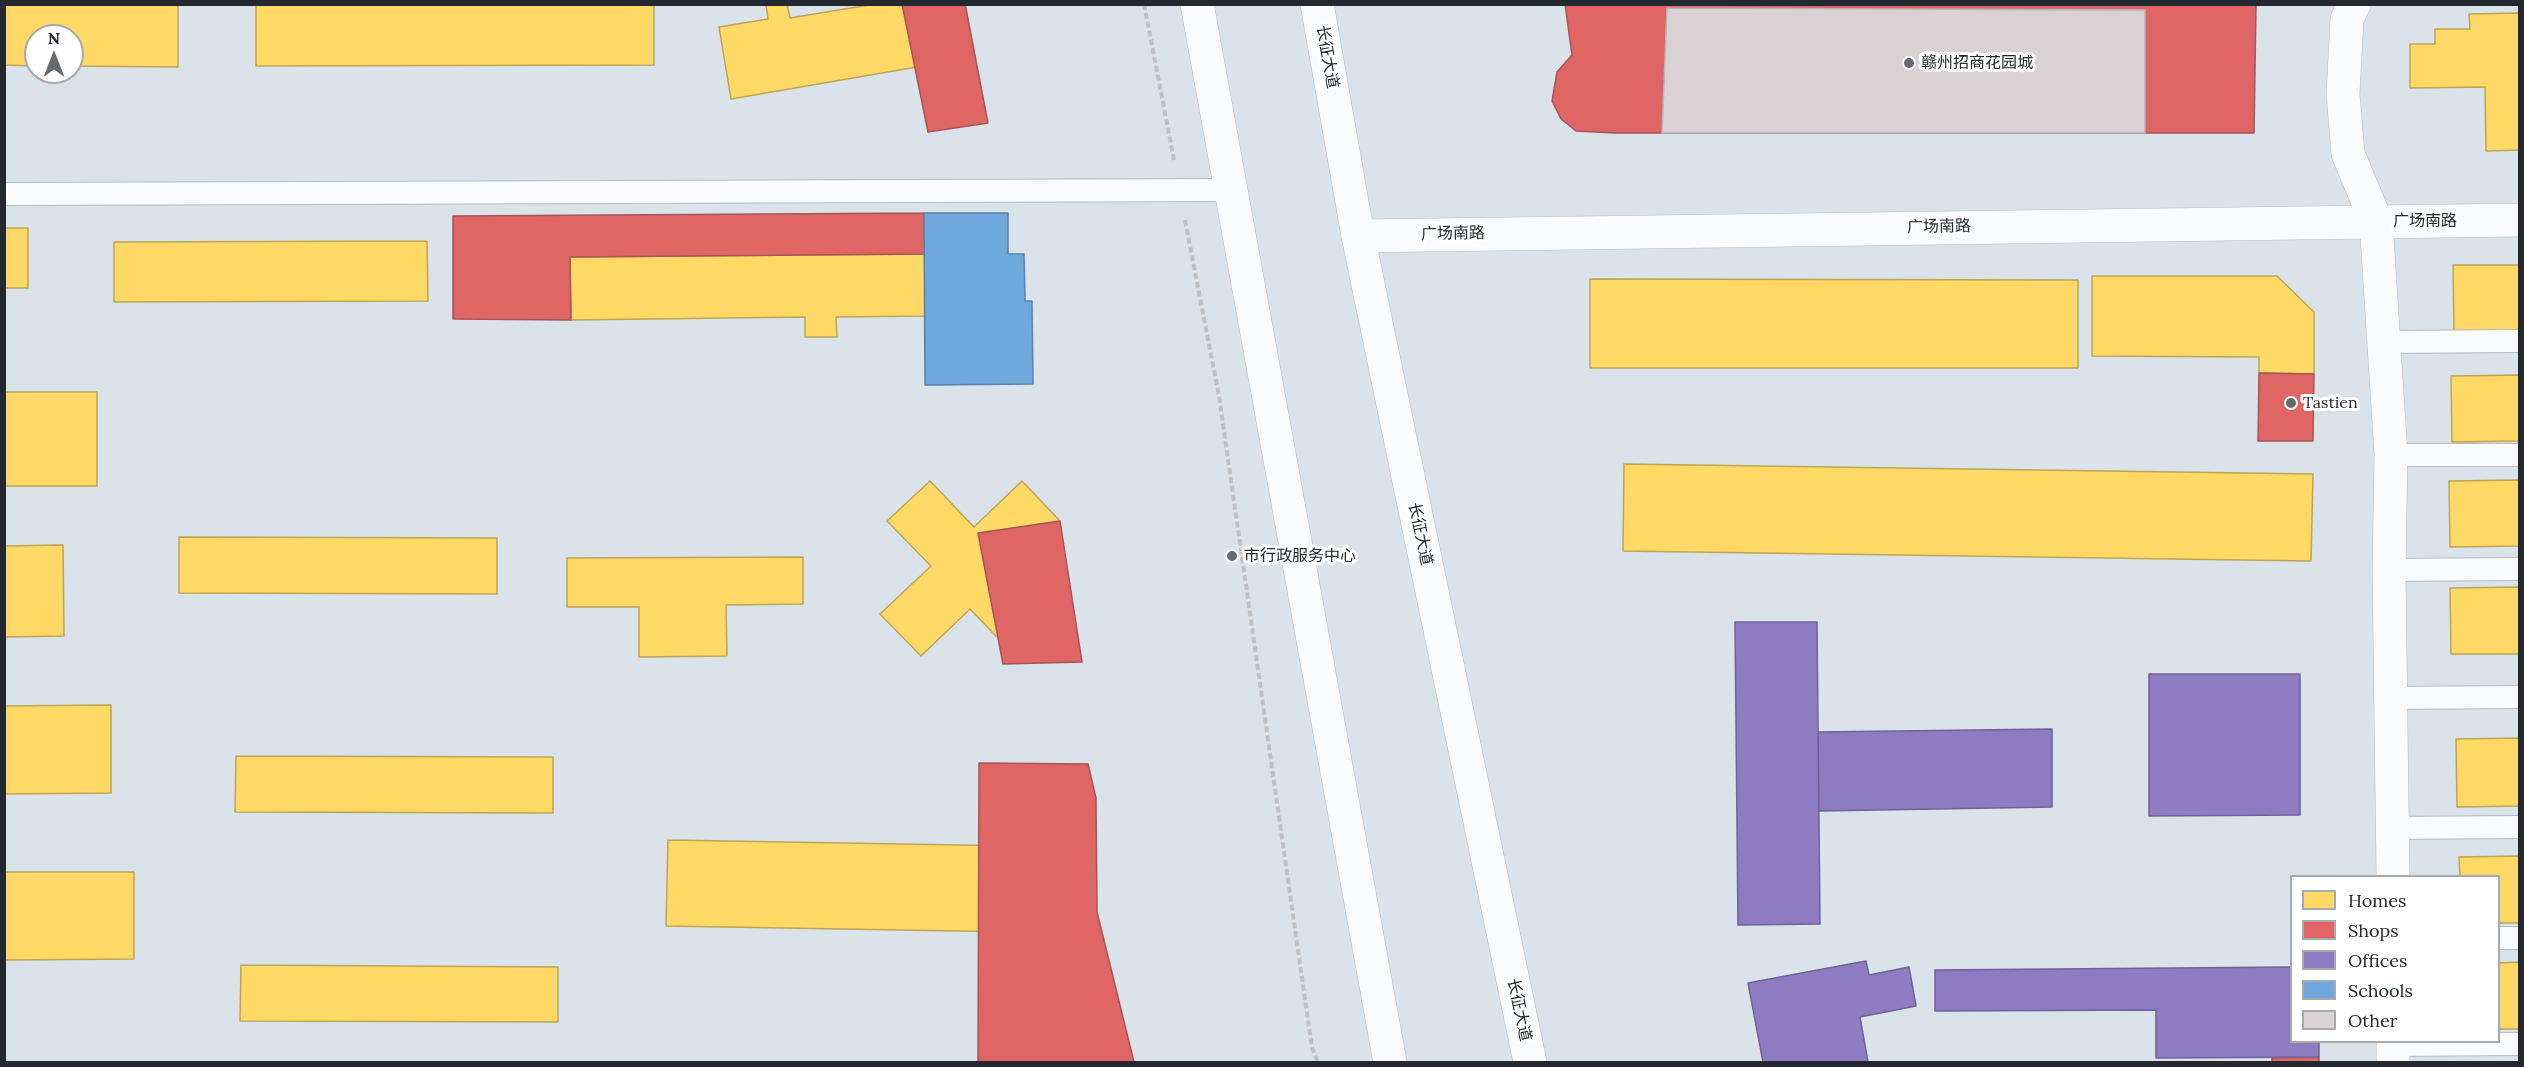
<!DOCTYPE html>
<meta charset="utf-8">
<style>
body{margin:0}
#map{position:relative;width:2524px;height:1067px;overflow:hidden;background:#dae2ea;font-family:Lora,serif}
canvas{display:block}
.frame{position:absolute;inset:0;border:6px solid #23292e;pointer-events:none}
.legend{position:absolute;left:2290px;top:875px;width:210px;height:168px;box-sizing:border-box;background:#fff;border:2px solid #a7a9ab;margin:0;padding:8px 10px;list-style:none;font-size:18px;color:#23292e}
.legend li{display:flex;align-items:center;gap:12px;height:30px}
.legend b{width:30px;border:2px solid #a7a9ab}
.north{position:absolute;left:24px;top:24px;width:60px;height:60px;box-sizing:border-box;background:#fff;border:2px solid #a7a9ab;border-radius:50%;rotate:0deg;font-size:16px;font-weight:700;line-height:24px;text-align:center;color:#23292e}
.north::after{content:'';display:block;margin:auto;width:21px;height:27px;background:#636a70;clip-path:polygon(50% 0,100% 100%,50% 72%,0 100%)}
</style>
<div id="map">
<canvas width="2524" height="1067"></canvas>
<div class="frame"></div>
<ul class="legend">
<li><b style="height:16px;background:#ffd966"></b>Homes</li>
<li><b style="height:16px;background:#e06666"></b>Shops</li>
<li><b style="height:16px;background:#8e7cc3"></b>Offices</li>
<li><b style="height:16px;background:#6fa8dc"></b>Schools</li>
<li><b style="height:16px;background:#dad1d4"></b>Other</li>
</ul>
<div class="north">N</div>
</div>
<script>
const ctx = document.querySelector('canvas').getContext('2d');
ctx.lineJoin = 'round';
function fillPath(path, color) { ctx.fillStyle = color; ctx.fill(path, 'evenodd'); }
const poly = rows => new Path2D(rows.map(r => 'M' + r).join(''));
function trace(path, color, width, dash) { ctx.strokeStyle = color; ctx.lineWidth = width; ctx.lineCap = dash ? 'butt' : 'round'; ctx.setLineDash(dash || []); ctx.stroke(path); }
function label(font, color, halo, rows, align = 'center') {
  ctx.font = font + ' Lora,"Noto Sans SC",serif'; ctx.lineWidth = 6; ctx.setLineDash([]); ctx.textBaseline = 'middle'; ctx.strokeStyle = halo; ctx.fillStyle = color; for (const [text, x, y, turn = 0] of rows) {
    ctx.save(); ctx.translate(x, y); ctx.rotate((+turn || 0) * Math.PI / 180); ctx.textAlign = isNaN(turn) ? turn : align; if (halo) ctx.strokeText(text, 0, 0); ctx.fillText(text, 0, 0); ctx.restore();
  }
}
const homes = poly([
 [4,4,178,4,178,67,72,66,72,36,36,36,36,66,4,65,4,4],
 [256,4,654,4,654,65,256,66,256,4],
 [787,4,790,18,875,4,965,4,975,57,731,99,719,27,768,19,766,5,787,4],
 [2520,13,2520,150,2486,151,2485,87,2410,88,2410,44,2435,44,2435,29,2470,29,2469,14,2520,13],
 [4,228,28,228,28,288,4,288,4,228],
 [427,241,428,301,114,302,114,242,427,241],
 [925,254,925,316,836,317,837,337,805,337,805,317,571,320,570,257,925,254],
 [2453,265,2520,265,2520,331,2454,332,2453,265],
 [2092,276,2277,276,2314,312,2314,374,2259,373,2259,357,2092,356,2092,276],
 [1590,279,2078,280,2078,368,1590,368,1590,279],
 [2520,375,2520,441,2452,442,2451,376,2520,375],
 [4,392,97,392,97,486,4,486,4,392],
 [1624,464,2313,474,2311,561,1623,551,1624,464],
 [2520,480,2520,546,2450,547,2449,481,2520,480],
 [930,481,974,527,1022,481,1060,521,1011,567,1059,617,1016,657,970,609,921,656,880,614,931,566,887,521,930,481],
 [179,537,497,538,497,594,179,593,179,537],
 [63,545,64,636,4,637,4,546,63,545],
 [803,557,803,604,726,605,727,656,639,657,639,607,567,607,567,558,803,557],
 [2520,587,2520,654,2451,654,2450,588,2520,587],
 [111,705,111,793,4,794,4,706,111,705],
 [2520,738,2520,806,2457,807,2456,739,2520,738],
 [236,756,553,757,553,813,235,812,236,756],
 [668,840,1077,847,1076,933,666,926,668,840],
 [2520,856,2520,923,2498,923,2498,876,2460,876,2459,857,2520,856],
 [4,872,134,872,134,959,4,960,4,872],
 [2520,962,2520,1029,2498,1029,2498,963,2520,962],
 [241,965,558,967,558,1022,240,1021,241,965]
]);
const shops = poly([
 [902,4,965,4,988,123,928,132,902,4],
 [1565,4,2256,4,2254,133,1616,133,1576,131,1561,119,1552,101,1557,72,1572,55,1565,4],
 [924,213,925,254,570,257,571,320,453,319,453,216,924,213],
 [2259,373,2314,374,2313,441,2258,441,2259,373],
 [1060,521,1082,662,1003,664,978,533,1060,521],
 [979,763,1088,764,1096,798,1097,912,1134,1062,978,1062,979,763],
 [2319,1057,2319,1062,2272,1062,2272,1058,2319,1057]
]);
const offices = poly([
 [1735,622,1817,622,1820,924,1738,925,1735,622],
 [2149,674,2300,674,2300,815,2149,816,2149,674],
 [2052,729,2052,807,1819,811,1818,732,2052,729],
 [1866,961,1869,975,1909,967,1916,1006,1860,1017,1868,1062,1763,1062,1748,983,1866,961],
 [2292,967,2292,1042,2319,1042,2319,1057,2156,1058,2156,1010,1935,1011,1935,970,2292,967]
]);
const schools = poly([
 [924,213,1008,213,1008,254,1024,254,1025,301,1032,301,1033,384,925,385,924,213]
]);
const building = poly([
 [1667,8,2145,10,2145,133,1662,133,1667,8]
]);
const path = poly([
 [1144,4,1174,160],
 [1185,220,1219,396,1312,1048,1318,1062]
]);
const service = poly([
 [4,194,1230,190],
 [2384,342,2520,341],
 [2391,455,2520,455],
 [2389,570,2520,569],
 [2391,698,2520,697],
 [2392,828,2520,827],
 [2498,938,2520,938],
 [2393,1045,2520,1044]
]);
const minor = poly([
 [2354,4,2347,19,2343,94,2348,154,2376,221]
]);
const tertiary = poly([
 [2376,221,2391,455,2389,570,2393,876],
 [1358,236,2520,220],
 [2393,1042,2393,1062]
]);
const primary = poly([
 [1197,4,1390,1062],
 [1317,4,1358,236,1530,1062]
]);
const markers = [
 [1909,63,6,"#636a70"],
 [2291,403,6,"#636a70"],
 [1232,556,6,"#636a70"]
];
const streetNames = [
 ["长征大道",1327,57,80],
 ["广场南路",2425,221],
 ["广场南路",1939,227,-1],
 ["广场南路",1453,234,-1],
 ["长征大道",1420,534,78],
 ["长征大道",1519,1010,78]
];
const poiNames = [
 ["赣州招商花园城",1921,63],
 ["Tastien",2303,403],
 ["市行政服务中心",1244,556]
];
fillPath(homes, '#ffd966');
trace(homes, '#bda455', 1.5);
fillPath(shops, '#e06666');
trace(shops, '#a75455', 1.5);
fillPath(offices, '#8e7cc3');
trace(offices, '#6e6396', 1.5);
fillPath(schools, '#6fa8dc');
trace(schools, '#5882a8', 1.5);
fillPath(building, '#dad1d4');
trace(building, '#b6b5b8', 1.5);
trace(service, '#b6bcc2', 24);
trace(minor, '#b6bcc2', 34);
trace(tertiary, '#b6bcc2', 34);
trace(primary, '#b6bcc2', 34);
trace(path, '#bdc1c4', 4, [6, 3]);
trace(service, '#f9fbfc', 22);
trace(minor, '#f9fbfc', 33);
trace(tertiary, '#f9fbfc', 33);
trace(primary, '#f9fbfc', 33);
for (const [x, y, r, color] of markers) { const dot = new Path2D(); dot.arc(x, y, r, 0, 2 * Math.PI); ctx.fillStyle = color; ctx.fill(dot); trace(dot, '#fff', 2); }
label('16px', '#23292e', '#fff', streetNames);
label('16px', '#23292e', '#fff', poiNames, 'left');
</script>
